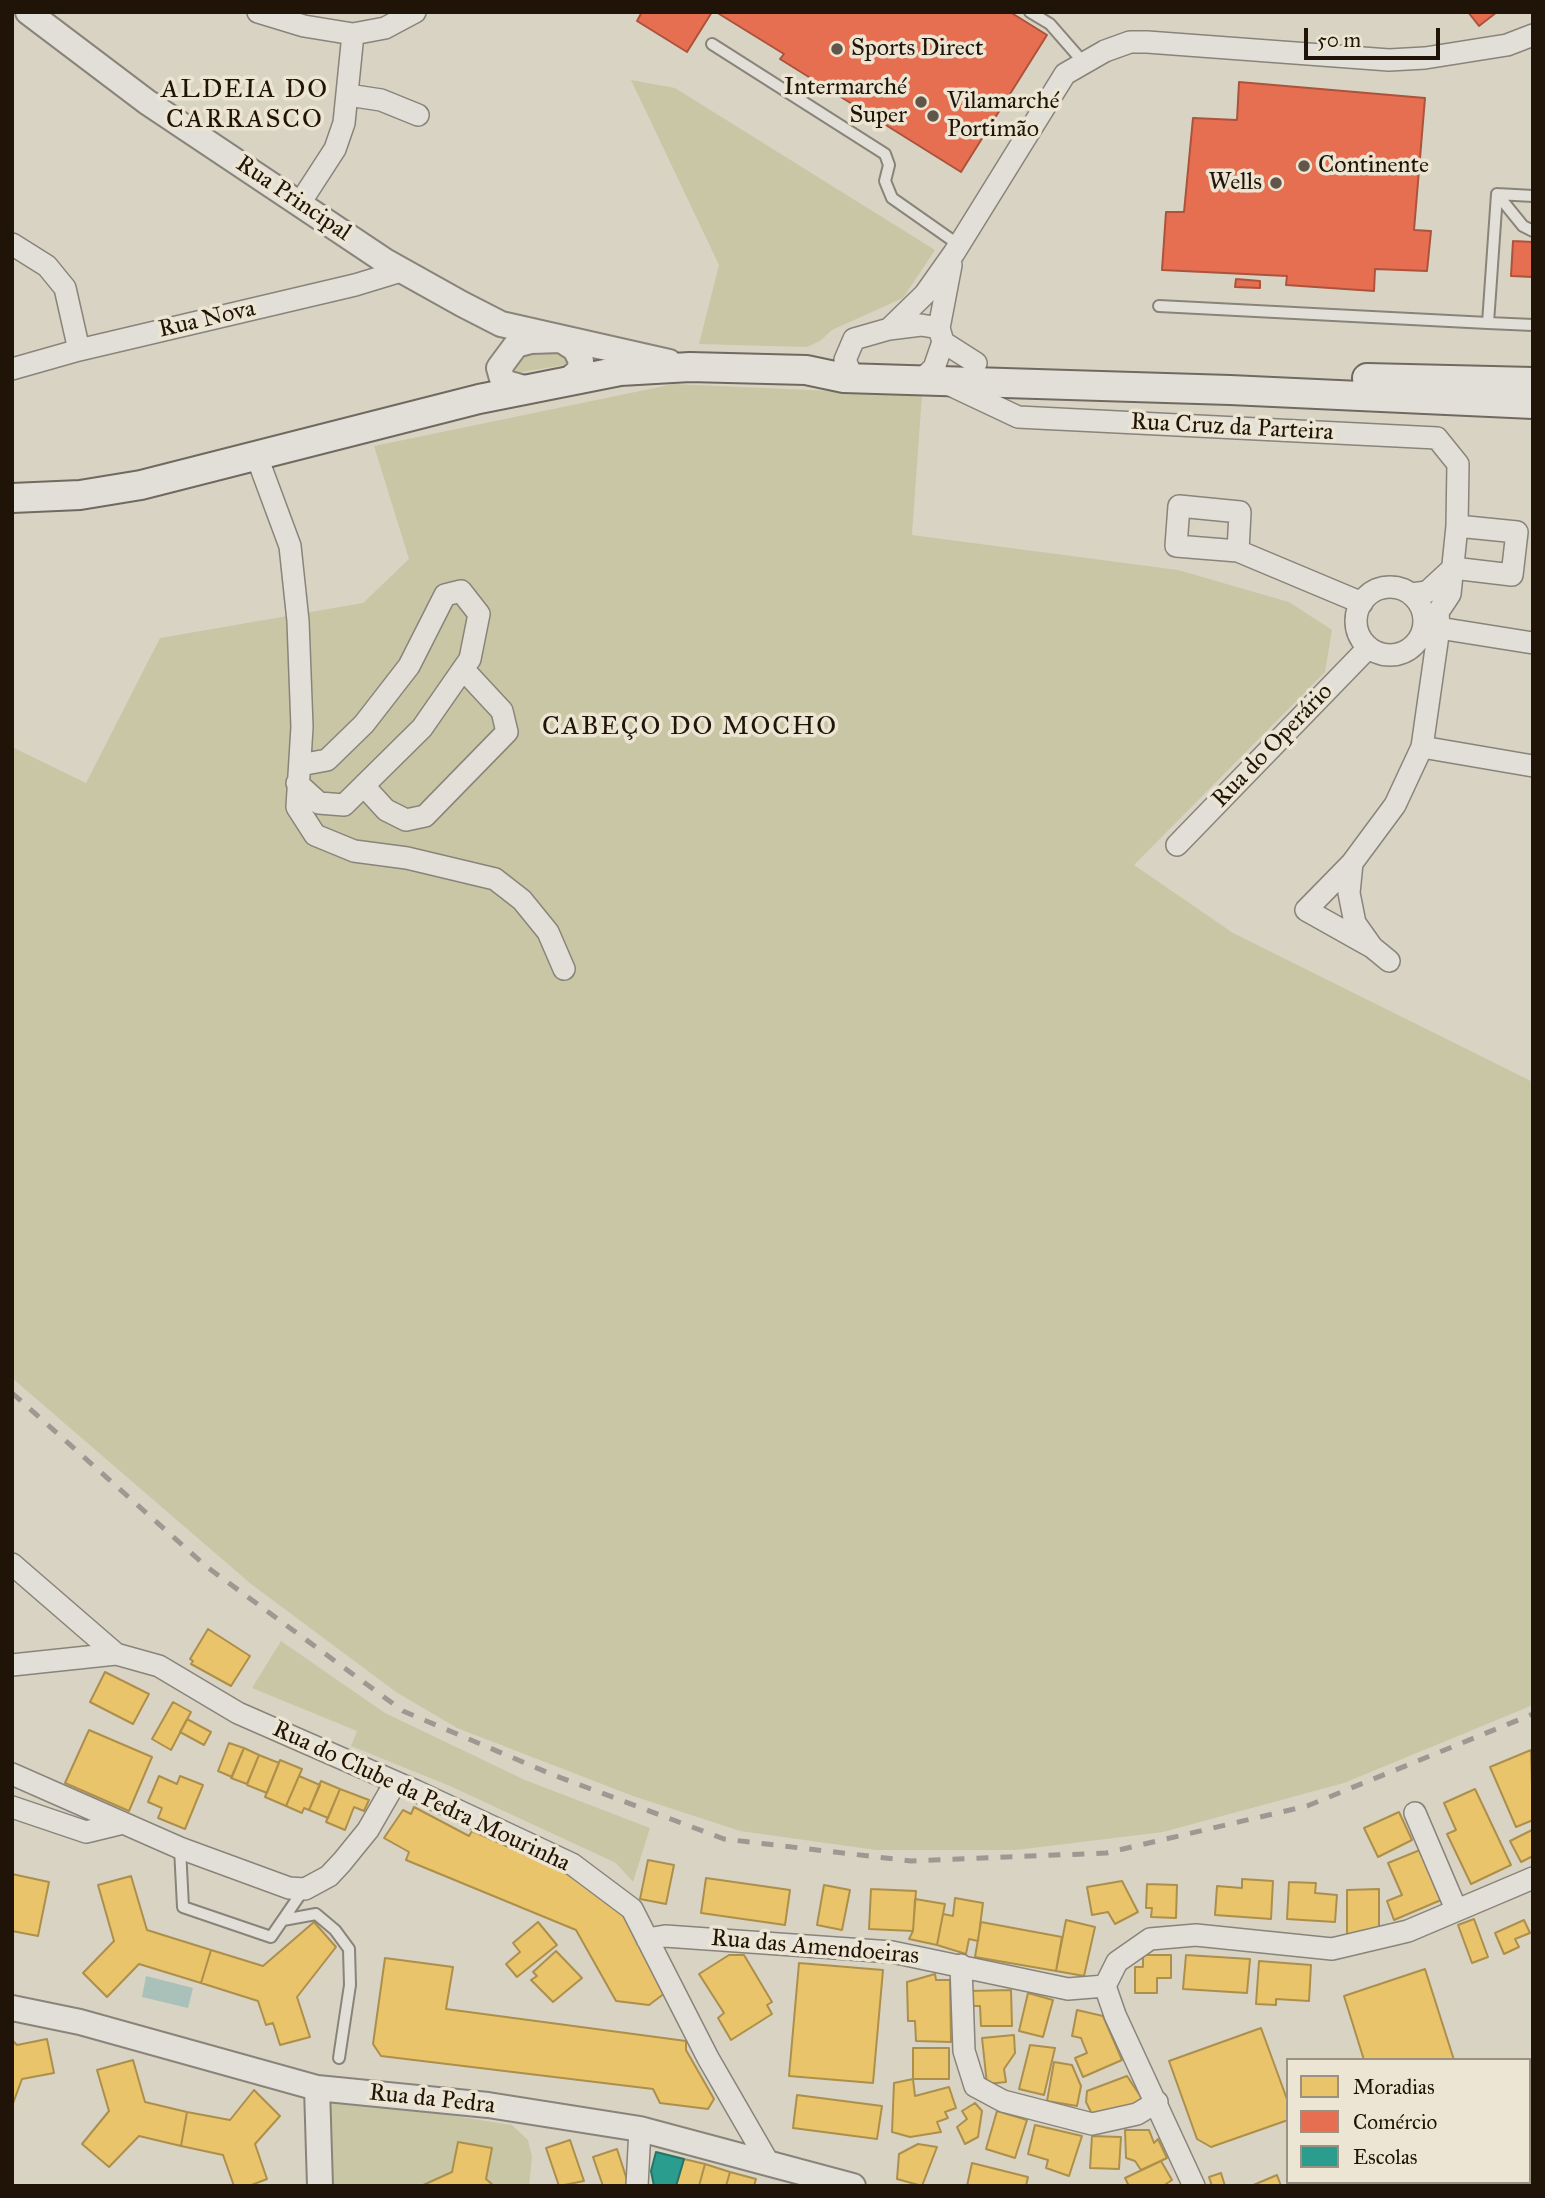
<!DOCTYPE html>
<meta charset="utf-8">
<style>
body{margin:0}
#map{position:relative;width:1545px;height:2198px;overflow:hidden;background:#d9d3c4;font-family:"IM FELL Great Primer",serif}
canvas{display:block}
.frame{position:absolute;inset:0;border:14px solid #201307;pointer-events:none}
.legend{position:absolute;left:1286px;top:2058px;width:245px;height:126px;box-sizing:border-box;background:#ece5d3;border:2px solid #9a9181;margin:0;padding:9px 12px;list-style:none;font-size:21px;color:#201307}
.legend li{display:flex;align-items:center;gap:14px;height:35px}
.legend b{width:35px;border:2px solid #9a9181}
.scale{position:absolute;left:1304px;top:28px;width:136px;height:32px;box-sizing:border-box;border:4px solid #201307;border-top:0;padding-left:9px;font-size:21px;line-height:24px;white-space:nowrap;color:#201307;-webkit-text-stroke:5px #ece5d3;paint-order:stroke}
</style>
<div id="map">
<canvas width="1545" height="2198"></canvas>
<div class="frame"></div>
<ul class="legend">
<li><b style="height:19px;background:#e9c46a"></b>Moradias</li>
<li><b style="height:19px;background:#e76f51"></b>Comércio</li>
<li><b style="height:19px;background:#2a9d8f"></b>Escolas</li>
</ul>
<div class="scale">50 m</div>
</div>
<script>
const ctx = document.querySelector('canvas').getContext('2d');
ctx.lineJoin = 'round';
function fillPath(path, color) { ctx.fillStyle = color; ctx.fill(path, 'evenodd'); }
const poly = rows => new Path2D(rows.map(r => 'M' + r).join(''));
function trace(path, color, width, dash) { ctx.strokeStyle = color; ctx.lineWidth = width; ctx.lineCap = dash ? 'butt' : 'round'; ctx.setLineDash(dash || []); ctx.stroke(path); }
function label(font, color, halo, rows, align = 'center') {
  ctx.font = font + ' "IM FELL Great Primer",serif'; ctx.lineWidth = 7; ctx.setLineDash([]); ctx.textBaseline = 'middle'; ctx.strokeStyle = halo; ctx.fillStyle = color; for (const [text, x, y, turn = 0] of rows) {
    ctx.save(); ctx.translate(x, y); ctx.rotate((+turn || 0) * Math.PI / 180); ctx.textAlign = isNaN(turn) ? turn : align; if (halo) ctx.strokeText(text, 0, 0); ctx.fillText(text, 0, 0); ctx.restore();
  }
}
const green = poly([
 [631,80,675,88,935,250,903,298,832,330,820,341,807,347,699,344,719,265],
 [535,349,558,354,570,364,516,373,513,363],
 [674,384,922,395,912,535,1178,570,1289,602,1332,630,1325,672,1134,865,1233,933,1533,1082,1533,1705,1344,1783,1163,1832,1016,1850,876,1850,740,1831,633,1796,457,1728,396,1692,251,1584,12,1378,12,747,86,783,160,638,363,603,409,559,374,446],
 [281,1641,385,1713,525,1780,650,1828,633,1882,616,1863,450,1786,351,1746,357,1731,252,1688],
 [334,2097,512,2125,528,2140,532,2157,529,2186,331,2186,329,2103]
]);
const water = poly([
 [146,1976,193,1988,188,2008,142,1997]
]);
const homes = poly([
 [208,1629,250,1656,231,1686,191,1664,193,1661,190,1659,208,1629],
 [105,1672,149,1694,133,1724,90,1702,105,1672],
 [173,1702,191,1712,171,1750,152,1739,173,1702],
 [187,1719,211,1732,204,1745,180,1732,187,1719],
 [89,1730,152,1757,129,1811,65,1783,89,1730],
 [229,1743,244,1748,232,1777,218,1771,229,1743],
 [244,1748,259,1755,247,1784,231,1778,244,1748],
 [1531,1750,1533,1820,1516,1827,1490,1767,1531,1750],
 [259,1755,279,1763,267,1793,247,1785,259,1755],
 [280,1760,302,1769,286,1806,265,1797,280,1760],
 [159,1776,177,1784,180,1776,203,1785,185,1829,158,1818,162,1808,148,1802,159,1776],
 [299,1776,320,1785,309,1810,304,1808,302,1813,286,1806,299,1776],
 [321,1781,340,1789,328,1818,309,1810,321,1781],
 [340,1789,369,1800,364,1811,354,1807,345,1830,326,1822,340,1789],
 [1475,1789,1511,1865,1471,1884,1447,1834,1456,1830,1444,1803,1475,1789],
 [414,1807,469,1836,472,1831,561,1870,620,1909,665,1993,649,2005,616,2001,576,1930,406,1860,409,1852,384,1838,403,1810,411,1814,414,1807],
 [1399,1812,1412,1840,1378,1857,1364,1828,1399,1812],
 [1532,1830,1533,1856,1521,1862,1510,1841,1532,1830],
 [1420,1850,1441,1900,1394,1920,1387,1901,1402,1895,1388,1863,1420,1850],
 [648,1860,674,1865,666,1904,640,1899,648,1860],
 [12,1874,49,1882,38,1936,12,1931,12,1874],
 [131,1876,147,1930,211,1950,201,1983,139,1964,107,1997,83,1973,114,1941,98,1885,131,1876],
 [706,1878,790,1890,785,1925,701,1913,706,1878],
 [1242,1879,1273,1881,1271,1919,1215,1915,1217,1886,1242,1888,1242,1879],
 [1122,1881,1138,1912,1115,1924,1108,1912,1092,1915,1087,1887,1122,1881],
 [1289,1882,1316,1883,1315,1893,1337,1895,1335,1922,1287,1919,1289,1882],
 [1147,1884,1177,1885,1176,1918,1151,1917,1152,1908,1146,1908,1147,1884],
 [824,1885,850,1890,842,1930,817,1925,824,1885],
 [871,1889,916,1891,913,1931,869,1929,871,1889],
 [1379,1889,1379,1934,1347,1934,1347,1890,1379,1889],
 [955,1898,983,1903,978,1941,969,1939,966,1954,937,1945,943,1914,953,1916,955,1898],
 [915,1899,945,1904,937,1945,909,1939,913,1931,915,1899],
 [1474,1919,1488,1957,1472,1963,1458,1925,1474,1919],
 [1066,1920,1095,1927,1084,1976,1056,1971,1066,1920],
 [1524,1920,1530,1933,1515,1939,1519,1947,1504,1954,1495,1933,1524,1920],
 [314,1922,336,1947,297,1997,310,2037,280,2045,273,2023,266,2025,258,2001,201,1983,211,1950,263,1966,314,1922],
 [538,1922,557,1945,517,1977,506,1964,520,1952,513,1943,538,1922],
 [981,1922,1062,1937,1056,1971,975,1957,981,1922],
 [556,1951,582,1978,553,2002,531,1980,537,1976,533,1972,556,1951],
 [729,1955,744,1955,772,2002,767,2005,772,2014,731,2040,718,2018,724,2013,699,1974,729,1955],
 [1143,1955,1171,1955,1171,1978,1157,1978,1157,1993,1135,1993,1135,1967,1143,1967,1143,1955],
 [1186,1955,1250,1959,1247,1993,1183,1989,1186,1955],
 [385,1958,453,1967,446,2009,686,2041,686,2050,714,2099,708,2109,660,2103,653,2089,381,2056,373,2044,385,1958],
 [1259,1961,1311,1965,1309,2001,1276,1999,1276,2005,1256,2004,1259,1961],
 [799,1963,883,1970,873,2083,789,2076,799,1963],
 [1425,1969,1454,2060,1364,2060,1344,1996,1425,1969],
 [935,1974,936,1980,950,1980,951,2042,916,2041,915,2021,908,2021,907,1982,935,1974],
 [1011,1990,1012,2026,981,2026,980,2006,969,2006,968,1991,1011,1990],
 [1028,1993,1053,2000,1043,2037,1019,2031,1028,1993],
 [1077,2010,1103,2016,1122,2060,1083,2077,1075,2058,1087,2053,1081,2038,1072,2036,1077,2010],
 [1261,2028,1288,2102,1288,2120,1211,2147,1197,2139,1169,2061,1261,2028],
 [1014,2035,1015,2053,1004,2069,1006,2082,987,2084,982,2038,1014,2035],
 [47,2039,54,2073,22,2079,12,2106,12,2040,17,2045,47,2039],
 [1030,2045,1055,2048,1044,2095,1019,2089,1030,2045],
 [913,2048,949,2048,949,2079,913,2079,913,2048],
 [133,2060,145,2102,187,2112,181,2146,139,2136,109,2167,82,2144,109,2111,97,2070,133,2060],
 [1054,2062,1072,2065,1081,2086,1077,2106,1047,2101,1054,2062],
 [1127,2076,1141,2097,1140,2103,1092,2114,1086,2102,1087,2091,1127,2076],
 [913,2079,915,2096,949,2087,956,2108,945,2112,948,2118,937,2122,941,2132,910,2137,892,2132,894,2083,913,2079],
 [254,2090,280,2116,255,2144,267,2179,249,2186,234,2186,223,2155,181,2146,187,2112,230,2120,254,2090],
 [797,2095,882,2106,877,2139,793,2128,797,2095],
 [975,2103,982,2111,978,2137,965,2144,957,2127,967,2119,962,2111,975,2103],
 [997,2111,1027,2120,1015,2158,986,2149,997,2111],
 [1035,2125,1082,2136,1069,2176,1046,2168,1048,2160,1028,2154,1035,2125],
 [1125,2130,1149,2130,1154,2143,1158,2139,1167,2158,1141,2170,1135,2161,1126,2158,1125,2130],
 [1533,2134,1533,2186,1411,2186,1410,2182,1529,2182,1529,2135,1533,2134],
 [1092,2136,1121,2137,1119,2169,1090,2168,1092,2136],
 [570,2140,584,2181,559,2186,546,2148,570,2140],
 [458,2142,492,2148,486,2179,494,2186,421,2186,452,2172,458,2142],
 [918,2144,937,2147,922,2186,897,2179,899,2154,918,2144],
 [617,2149,629,2186,603,2186,593,2157,617,2149],
 [684,2159,705,2164,699,2186,676,2186,684,2159],
 [1161,2161,1172,2180,1163,2186,1129,2186,1125,2178,1161,2161],
 [972,2163,1028,2177,1026,2186,967,2186,972,2163],
 [705,2164,730,2172,726,2186,699,2186,705,2164],
 [730,2172,756,2179,754,2186,726,2186,730,2172],
 [1221,2173,1225,2186,1212,2186,1209,2177,1221,2173],
 [1277,2175,1281,2186,1251,2186,1277,2175]
]);
const shops = poly([
 [642,12,712,12,687,52,637,21,642,12],
 [716,12,1010,12,1047,35,961,172,780,59,784,54,716,12],
 [1468,12,1497,12,1479,26,1468,12],
 [1239,82,1425,98,1414,230,1431,231,1427,271,1375,269,1374,291,1286,285,1287,276,1162,270,1166,212,1184,212,1193,118,1237,120,1239,82],
 [1513,241,1533,242,1533,277,1511,276,1513,241],
 [1236,279,1260,281,1260,288,1235,287,1236,279]
]);
const schools = poly([
 [656,2152,684,2159,676,2186,654,2186,651,2171,656,2152]
]);
const service = poly([
 [1030,12,1050,24,1084,63],
 [712,44,885,154,889,165,885,181,892,198,959,245],
 [1497,194,1523,226,1533,231],
 [1159,306,1488,323,1497,194,1533,196],
 [1488,323,1533,325],
 [180,1848,183,1907,271,1937,304,1889],
 [283,1920,316,1914,335,1930,349,1949,350,1985,339,2058]
]);
const minor = poly([
 [258,12,304,26,353,34,385,28,415,12],
 [348,95,381,100,418,115],
 [300,203,335,149,344,123,353,34],
 [12,244,47,266,65,288,79,350],
 [951,265,939,328,943,342,976,363],
 [889,329,925,294,954,253,1065,74,1105,51,1130,42,1147,42,1389,60,1425,58,1507,45,1533,35],
 [12,369,79,350,355,285,401,271],
 [853,378,845,360,854,339,889,329,921,325,939,328],
 [921,380,934,368,943,342],
 [948,384,1018,417,1437,438,1458,464,1457,526,1450,594,1438,612,1425,621],
 [257,457,290,546,298,621,302,727,297,807,315,835,354,851,407,858,495,879,522,900,548,932,564,969],
 [1238,551,1240,512,1179,506,1176,546,1238,551,1362,603],
 [1453,568,1512,575,1517,532,1457,526],
 '1356 621a34 34 0 1 1 68 0a34 34 0 1 1-68 0Z',
 [1411,594,1427,592,1453,568],
 [1438,612,1439,628,1422,747,1533,766],
 [1428,630,1439,628,1533,643],
 [297,783,319,803,344,805,422,728,470,659,479,614,461,591,445,595,409,666,364,724,327,760,300,765],
 [364,786,386,810,406,820,425,816,507,732,502,711,463,669],
 [1177,845,1368,648],
 [1352,863,1395,805,1422,747],
 [1372,947,1306,910,1352,863,1349,893,1355,923,1372,947,1389,961],
 [12,1564,116,1654],
 [12,1665,116,1654,159,1666,238,1713,416,1791,572,1864,632,1909,708,2058,768,2162],
 [12,1774,180,1848,289,1888,305,1889,329,1876,342,1862,368,1830,395,1783],
 [12,1807,86,1832,123,1823],
 [1415,1813,1456,1909],
 [647,1939,665,1936,892,1952,1068,1989,1105,1986],
 [961,1965,964,2051,975,2086,1003,2101,1092,2124,1137,2114,1157,2102],
 [637,2186,640,2129],
 [1194,2186,1115,2015,1105,1986,1117,1962,1150,1939,1196,1935,1332,1949,1408,1931,1533,1878]
]);
const tertiary = poly([
 [28,12,147,102,385,261,462,304,501,324,669,362],
 [528,389,503,382,499,368,516,345,531,341,561,340,575,349,581,361,579,371,568,380],
 [12,2008,80,2022,317,2088,488,2105,640,2129,853,2186],
 [317,2088,320,2186]
]);
const secondary = poly([
 [1367,378,1533,382],
 [12,498,80,495,141,485,479,399,620,371,690,367,806,370,844,378,1230,390,1533,404]
]);
const rail = poly([
 [12,1393,207,1567,403,1711,551,1774,724,1839,911,1861,1106,1853,1307,1806,1533,1714]
]);
const markers = [
 [837,49,7,"#615649"],
 [921,102,7,"#615649"],
 [933,116,7,"#615649"],
 [1304,166,7,"#615649"],
 [1276,183,7,"#615649"]
];
const poiNames = [
 ["Sports Direct",851,49],
 ["Intermarché",907,88,"right"],
 ["Super",907,116,"right"],
 ["Vilamarché",947,102],
 ["Portimão",947,130],
 ["Continente",1318,166],
 ["Wells",1262,183,"right"]
];
const streetNames = [
 ["Rua Principal",293,199,34],
 ["Rua Nova",207,320,-13],
 ["Rua Cruz da Parteira",1232,428,3],
 ["Rua do Operário",1273,746,-46],
 ["Rua do Clube da Pedra Mourinha",421,1797,25],
 ["Rua das Amendoeiras",815,1948,5],
 ["Rua da Pedra",432,2100,6]
];
const neighbourhoodNames = [
 ["ALDEIA DO",245,91],
 ["CARRASCO",245,121],
 ["CABEÇO DO MOCHO",690,728]
];
fillPath(green, '#c9c6a5');
fillPath(water, '#a9c1b9');
fillPath(homes, '#e9c46a');
trace(homes, '#ad8f4c', 2);
fillPath(shops, '#e76f51');
trace(shops, '#ab533b', 2);
fillPath(schools, '#2a9d8f');
trace(schools, '#277466', 2);
trace(service, '#89847a', 14);
trace(minor, '#89847a', 24);
trace(tertiary, '#89847a', 28);
trace(secondary, '#6f6960', 32);
trace(service, '#e2dfd8', 10);
trace(minor, '#e2dfd8', 21);
trace(tertiary, '#e2dfd8', 24);
trace(secondary, '#e2dfd8', 28);
trace(rail, '#9d9992', 5, [12, 12]);
for (const [x, y, r, color] of markers) { const dot = new Path2D(); dot.arc(x, y, r, 0, 2 * Math.PI); ctx.fillStyle = color; ctx.fill(dot); trace(dot, '#ece5d3', 2.5); }
label('24px', '#201307', '#ece5d3', poiNames, 'left');
label('24px', '#201307', '#ece5d3', streetNames);
ctx.letterSpacing = '2px';
label('26px', '#201307', '#ece5d3', neighbourhoodNames);
ctx.letterSpacing = '0px';
</script>
